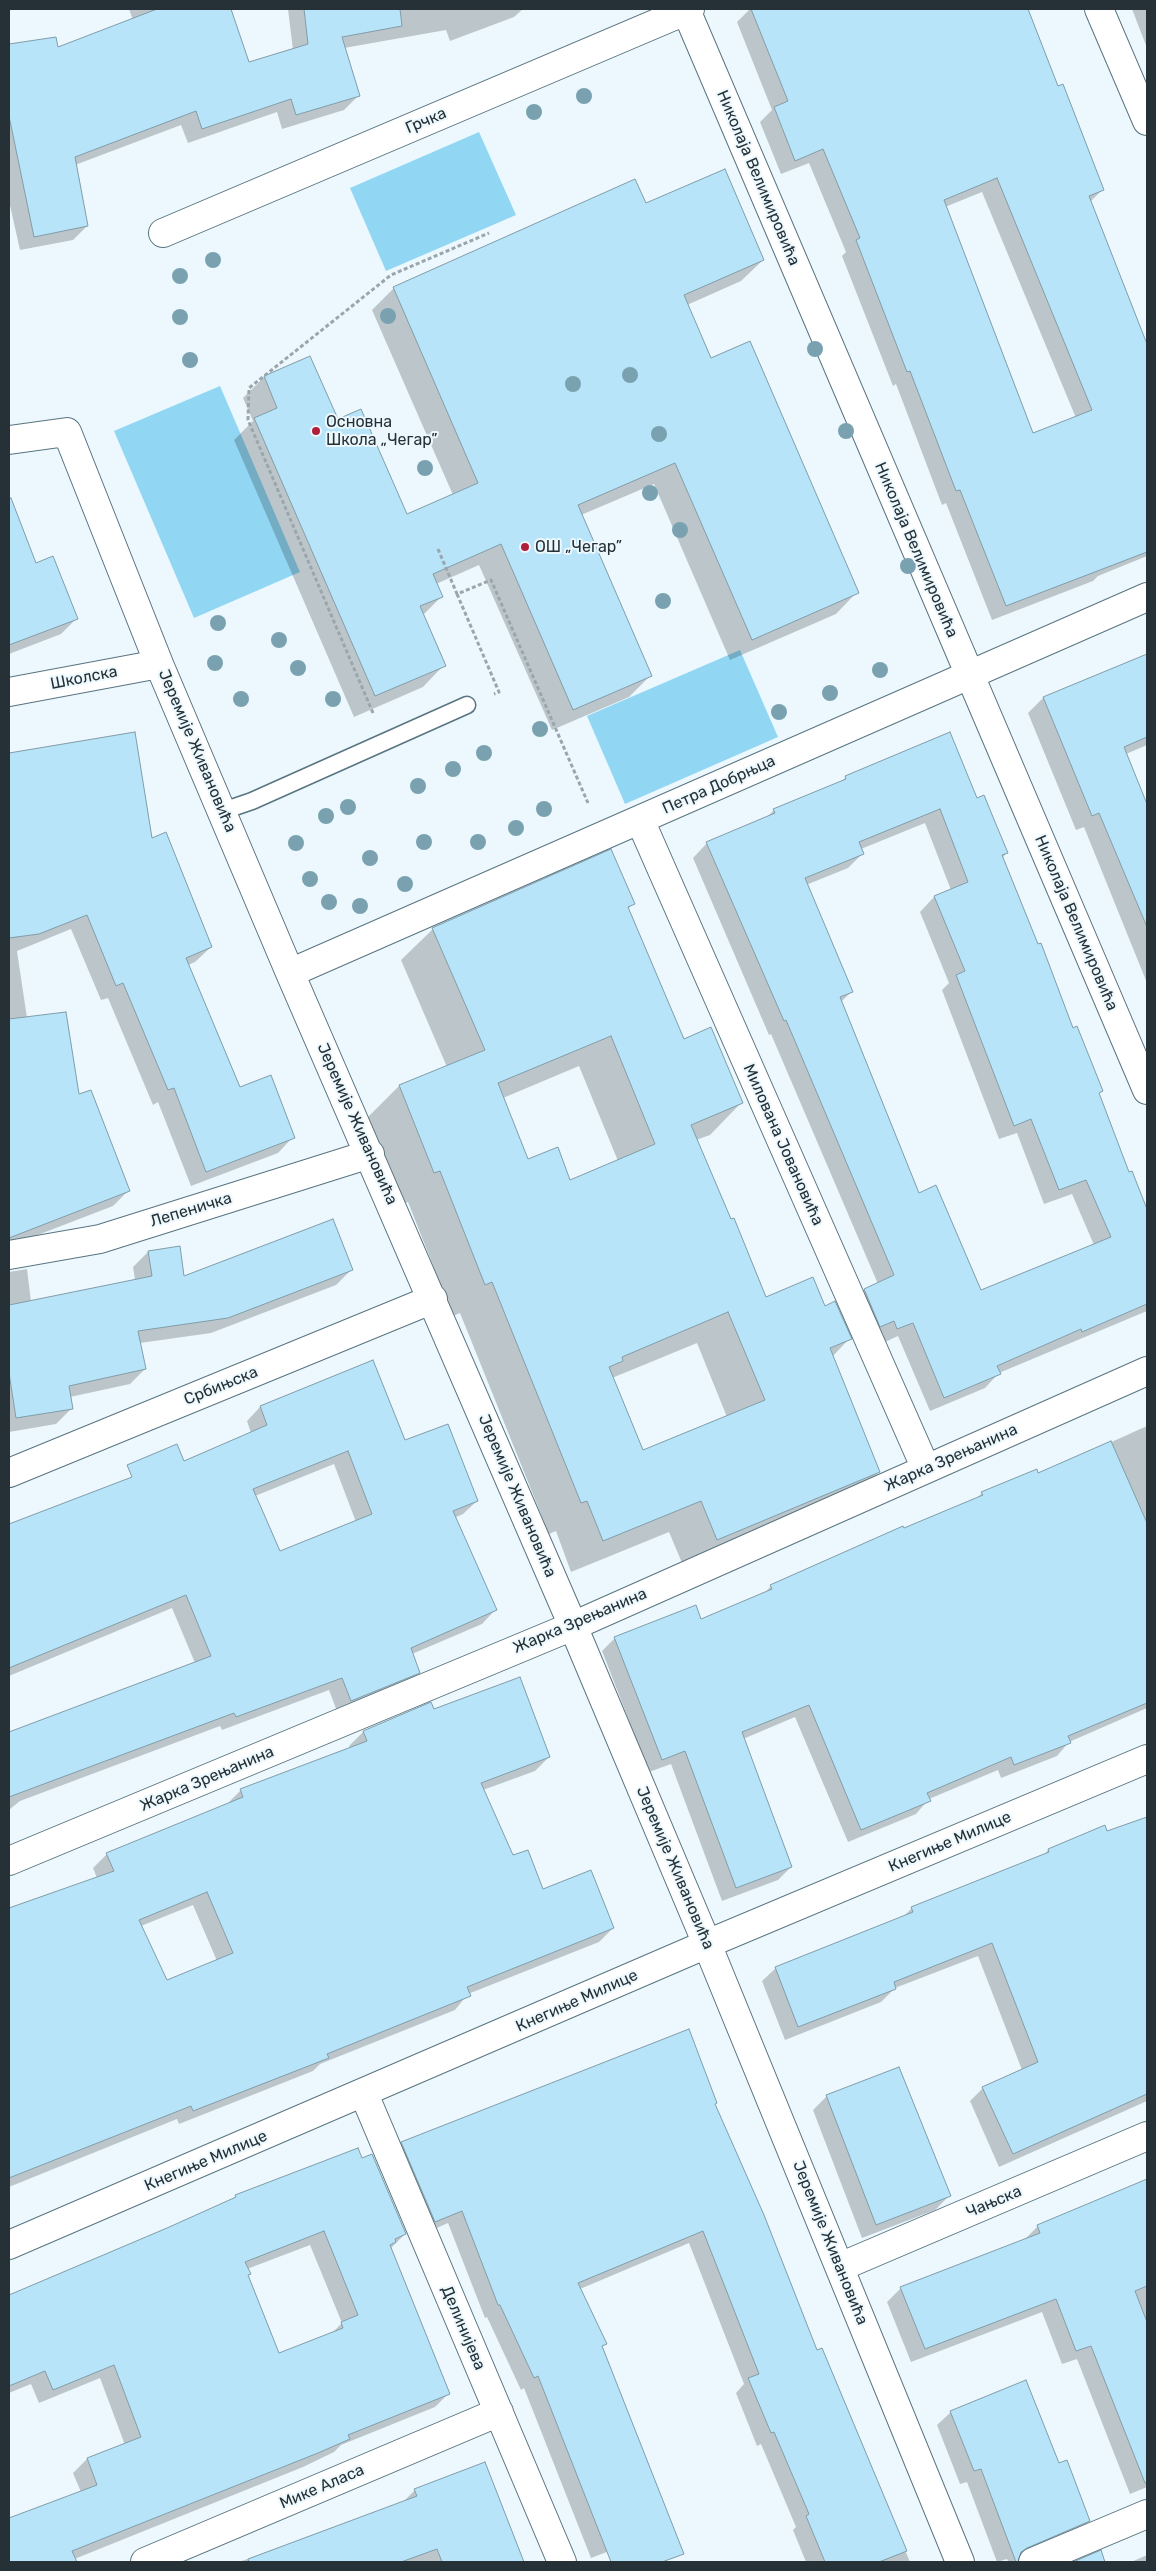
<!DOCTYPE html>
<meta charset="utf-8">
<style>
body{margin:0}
#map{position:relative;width:1156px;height:2571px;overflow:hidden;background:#ecf8fd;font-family:Rubik,sans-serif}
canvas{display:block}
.frame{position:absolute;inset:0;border:10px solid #253136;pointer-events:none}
</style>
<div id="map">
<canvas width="1156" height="2571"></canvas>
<div class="frame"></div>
</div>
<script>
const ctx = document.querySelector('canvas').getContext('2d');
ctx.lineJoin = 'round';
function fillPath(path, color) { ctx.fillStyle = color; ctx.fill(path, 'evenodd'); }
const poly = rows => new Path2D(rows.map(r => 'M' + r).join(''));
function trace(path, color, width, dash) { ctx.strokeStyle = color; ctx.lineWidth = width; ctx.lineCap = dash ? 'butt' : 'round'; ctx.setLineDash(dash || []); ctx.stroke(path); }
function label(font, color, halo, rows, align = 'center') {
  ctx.font = font + ' Rubik,sans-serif'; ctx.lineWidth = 4; ctx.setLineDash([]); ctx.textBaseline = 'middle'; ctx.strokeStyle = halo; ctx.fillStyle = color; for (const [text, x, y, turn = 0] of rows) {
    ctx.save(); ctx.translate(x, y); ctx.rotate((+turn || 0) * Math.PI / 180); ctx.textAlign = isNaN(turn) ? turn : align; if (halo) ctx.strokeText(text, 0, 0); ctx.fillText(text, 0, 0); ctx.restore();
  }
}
const green = poly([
 [479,132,516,215,386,271,350,188],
 [220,386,300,572,194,618,114,431],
 [740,650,778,737,625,804,587,716]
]);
const shadow = poly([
 [129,9,229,9,248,63,293,50,288,9,523,9,514,17,450,41,446,30,344,48,358,96,344,110,282,129,277,112,188,143,181,125,75,165,87,226,73,240,20,250,9,201,9,45,55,39,57,49,133,20],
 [750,9,1026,9,1057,87,1102,190,1090,202,1147,348,1147,556,1098,576,1093,581,992,620,946,503,942,505,896,384,893,386,842,256,846,252,809,163,781,174,760,122,772,110,737,22],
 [982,192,1076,418,1032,435,945,207],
 [1132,9,1147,9,1147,48],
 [645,205,763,260,741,281,687,305,711,359,857,592,836,614,730,660,654,484,581,515,650,676,629,697,552,730,479,565,436,584,442,596,423,615,444,665,423,687,354,717,234,440,253,421,243,398,264,377,338,421,406,516,453,495,372,310,394,288],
 [9,497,35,564,76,619,61,634,9,654],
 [1147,656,1147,745,1126,754,1147,807,1147,983,1084,827,1076,830,1028,713,1043,698],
 [133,734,151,840,211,947,195,962,188,965,240,1088,293,1137,278,1153,191,1186,158,1102,153,1105,108,998,101,1000,71,929,17,951,27,1018,78,1096,128,1191,113,1206,9,1246,9,754],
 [846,777,976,800,1007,853,1002,858,1072,1029,1101,1091,1098,1094,1128,1174,1131,1173,1147,1213,1147,1311,999,1373,985,1388,930,1411,898,1336,883,1343,850,1304,864,1290,878,1284,771,1034,769,1035,693,858,707,843,765,819,774,810,839,784],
 [925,823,951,890,934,897,920,912,949,983,942,990,999,1139,1017,1133,1044,1204,1072,1194,1094,1245,981,1292,919,1194,841,1002,851,992,806,885,848,868,862,854,861,849],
 [633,904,628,909,683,1040,741,1103,710,1135,696,1140,766,1298,824,1307,850,1338,832,1357,879,1472,847,1503,685,1570,669,1532,571,1572,556,1531,549,1534,460,1313,453,1316,408,1202,403,1204,368,1117,399,1086,447,1067,401,960,433,929],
 [579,1066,618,1161,570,1181,527,1160,503,1098],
 [697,1343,727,1417,642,1451,612,1378],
 [148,1252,183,1278,351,1270,336,1285,211,1333,140,1343,145,1369,130,1384,70,1397,72,1408,56,1424,9,1432,9,1272,27,1269,31,1302,135,1280,133,1267],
 [373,1362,404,1442,477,1501,463,1514,454,1518,495,1610,482,1624,412,1654,419,1672,405,1686,338,1714,329,1690,222,1730,220,1726,20,1801,9,1810,9,1742,195,1663,172,1608,9,1676,9,1525,182,1459,183,1462,251,1433,247,1421,260,1407],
 [334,1464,356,1522,279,1553,255,1496],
 [1147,1426,1147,1708,1069,1742,1057,1756,1001,1778,998,1770,929,1799,916,1814,848,1842,795,1717,743,1739,791,1867,778,1880,722,1901,671,1764,649,1772,602,1651,615,1638,701,1621,763,1595,771,1586,976,1499,982,1493,1038,1475],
 [433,1711,549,1757,535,1771,483,1790,513,1857,543,1890,613,1928,599,1942,468,1994,455,2010,320,2064,313,2071,179,2124,177,2119,9,2187,9,1909,97,1878,93,1868,107,1854,227,1804,241,1790,350,1748,349,1746,363,1732],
 [193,1905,217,1961,166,1981,141,1926],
 [1147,1818,1147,2101,999,2167,970,2101,983,2088,1022,2070,978,1956,895,1988,881,2002,785,2040,762,1981,776,1968,901,1919,912,1908,1043,1856,1048,1850,1104,1827,1107,1833],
 [827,2096,949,2196,935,2210,862,2238,813,2110],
 [714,2104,816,2351,821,2349,910,2562,806,2562,793,2530,796,2527,761,2444,757,2446,736,2393,744,2384,689,2243,580,2289,605,2343,601,2348,654,2534,591,2558,524,2388,521,2390,487,2317,485,2318,448,2223,421,2235,389,2157,402,2143],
 [362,2160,405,2234,391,2248,449,2393,435,2407,341,2445,334,2452,303,2467,67,2562,9,2562,9,2520,81,2492,73,2473,87,2459,125,2445,100,2378,39,2403,31,2384,9,2393,9,2297,167,2229,232,2200,236,2196],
 [310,2245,342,2323,331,2334,278,2354,247,2276,249,2274,247,2269],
 [1147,2180,1147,2487,1130,2494,1077,2359,1062,2364,1042,2312,911,2362,887,2302,901,2288,1024,2240,1038,2226],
 [951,2412,1059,2464,1089,2521,1075,2534,1012,2562,1009,2562,1007,2559,997,2562,967,2482,960,2484,937,2425],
 [485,2463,523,2562,239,2562,402,2503,415,2490],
 [1147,2555,1147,2562,1131,2562]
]);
const building = poly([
 [157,9,231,9,249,62,308,44,304,9,400,9,402,26,342,37,360,96,296,115,291,99,202,129,196,111,75,157,88,226,34,237,9,116,9,44,56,37,58,47,157,9],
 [751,9,1028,9,1058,86,1063,84,1104,190,1089,196,1147,344,1147,552,1006,606,960,490,956,491,910,371,907,372,856,240,860,238,823,149,795,161,774,107,788,101,751,9],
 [997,178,1092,410,1033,433,944,200,997,178],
 [725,169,764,260,684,295,711,358,750,341,859,593,752,640,675,463,578,505,652,676,573,710,501,544,433,574,443,597,420,606,446,666,375,696,254,418,277,408,264,376,310,356,338,419,361,409,407,514,478,483,393,287,635,179,646,203,725,169],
 [11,498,36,563,53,556,78,619,9,645,9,499,11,498],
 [1147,654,1147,737,1124,747,1147,804,1147,927,1099,813,1092,816,1043,697,1147,654],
 [135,732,152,838,166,832,212,947,186,958,240,1087,271,1075,295,1138,206,1172,174,1088,168,1090,123,983,116,986,87,915,39,934,9,938,9,753,135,732],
 [950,732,977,798,984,795,993,817,1008,853,1002,855,1038,944,1041,943,1073,1028,1077,1026,1103,1091,1099,1093,1129,1172,1132,1171,1147,1209,1147,1304,1082,1332,1081,1329,997,1366,1001,1374,944,1398,913,1323,897,1329,894,1321,880,1327,864,1289,894,1275,786,1020,784,1021,706,842,775,813,773,809,846,779,845,776,950,732],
 [940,809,968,882,934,896,965,971,956,975,1014,1126,1031,1119,1059,1190,1086,1180,1111,1237,981,1290,936,1185,919,1193,840,997,853,992,805,878,864,854,859,842,940,809],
 [611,849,635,904,628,907,684,1039,711,1027,743,1103,691,1125,731,1219,734,1218,766,1297,813,1277,825,1306,835,1301,852,1339,830,1348,880,1472,717,1540,701,1501,603,1541,587,1501,581,1503,492,1282,485,1285,440,1171,434,1173,399,1085,485,1050,432,928,611,849],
 [611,1036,655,1144,570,1180,558,1147,528,1159,498,1083,611,1036],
 [728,1312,765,1400,643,1450,609,1367,623,1361,622,1357,728,1312],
 [66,1012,79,1094,91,1090,130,1191,9,1238,9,1019,66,1012],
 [333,1219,353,1270,228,1318,138,1331,146,1369,69,1386,73,1409,16,1418,9,1373,9,1305,152,1276,148,1251,180,1246,184,1276,333,1219],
 [373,1360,405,1440,448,1424,478,1501,453,1511,497,1610,411,1648,420,1673,351,1701,342,1678,236,1717,234,1713,9,1797,9,1732,211,1656,186,1595,9,1668,9,1524,132,1477,127,1465,177,1444,184,1461,267,1425,260,1406,373,1360],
 [348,1451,372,1514,280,1551,253,1489,348,1451],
 [1111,1441,1147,1523,1147,1703,1068,1736,1071,1743,1014,1765,1011,1757,927,1793,931,1801,861,1830,809,1705,742,1732,792,1867,736,1888,685,1751,662,1760,614,1637,696,1605,701,1619,772,1589,770,1585,903,1526,904,1528,983,1495,981,1492,1037,1469,1038,1473,1111,1441],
 [520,1677,550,1757,481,1783,513,1855,528,1850,543,1889,591,1870,614,1928,467,1987,471,1996,327,2054,329,2058,193,2111,191,2106,9,2178,9,1908,114,1871,106,1853,243,1797,240,1789,367,1741,363,1731,431,1702,434,1709,520,1677],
 [207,1892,233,1953,167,1980,139,1920,207,1892],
 [1147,1817,1147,2094,1013,2154,982,2087,1038,2062,992,1943,894,1982,896,1989,798,2027,775,1967,913,1912,911,1907,1049,1852,1048,1849,1105,1825,1107,1831,1147,1817],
 [689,2029,717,2103,715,2104,764,2215,817,2350,822,2348,907,2551,879,2562,825,2562,806,2516,809,2514,774,2432,771,2433,748,2378,759,2374,703,2231,578,2283,607,2344,602,2346,684,2554,662,2562,611,2562,538,2376,534,2378,500,2305,498,2305,462,2211,435,2222,401,2142,689,2029],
 [899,2067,951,2196,876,2225,826,2095,899,2067],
 [358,2148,362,2158,372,2154,406,2234,395,2239,396,2242,390,2245,450,2394,348,2435,350,2439,318,2453,72,2551,77,2562,9,2562,9,2518,97,2485,87,2458,141,2437,114,2365,53,2390,45,2371,9,2386,9,2295,167,2228,236,2197,235,2195,358,2148],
 [324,2231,358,2315,341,2322,343,2328,279,2353,248,2275,251,2274,245,2262,324,2231],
 [1147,2179,1147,2286,1135,2291,1147,2322,1147,2483,1145,2483,1091,2346,1076,2351,1056,2299,925,2349,900,2287,1040,2233,1037,2225,1147,2179],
 [1026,2380,1059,2463,1067,2460,1090,2521,1027,2548,1021,2552,1018,2562,1016,2562,981,2469,974,2471,950,2411,1026,2380],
 [485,2462,524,2562,442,2562,437,2549,401,2562,249,2562,248,2559,417,2496,414,2489,485,2462],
 [1101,2550,1105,2562,1073,2562,1101,2550]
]);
const path = poly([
 [438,549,457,594,491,580,588,803],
 [457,594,499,692,494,694],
 [373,713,248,420,249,388,391,275,489,233]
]);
const service = poly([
 [223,811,252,801,467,705]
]);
const minor = poly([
 [1099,9,1147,121],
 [686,10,1147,1090],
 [163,233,690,9],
 [9,440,67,432,159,664,290,973,573,1626,707,1944,960,2562],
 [9,692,159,664],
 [640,820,926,1469],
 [290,973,1147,597],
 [9,1255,100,1239,370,1154],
 [9,1473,433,1299],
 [9,1861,573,1626,1147,1371],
 [364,2094,562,2562],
 [9,2245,707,1944,1147,1759],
 [840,2267,1147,2136],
 [145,2562,499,2412],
 [1033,2562,1147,2514]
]);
const trees = [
 [584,96],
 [534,112],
 [213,260],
 [180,276],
 [388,316],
 [180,317],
 [815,349],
 [190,360],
 [630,375],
 [573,384],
 [846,431],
 [659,434],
 [425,468],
 [650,493],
 [680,530],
 [908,566],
 [663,601],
 [218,623],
 [279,640],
 [215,663],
 [298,668],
 [880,670],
 [830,693],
 [241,699],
 [333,699],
 [779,712],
 [540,729],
 [484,753],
 [453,769],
 [418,786],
 [348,807],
 [544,809],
 [326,816],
 [516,828],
 [424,842],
 [478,842],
 [296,843],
 [370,858],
 [310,879],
 [405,884],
 [329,902],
 [360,906]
];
const markers = [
 [316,431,5,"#b11e3c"],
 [525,547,5,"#b11e3c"]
];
const streetNames = [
 ["Грчка",426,121,-23],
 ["Николаја Велимировића",758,178,67],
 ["Николаја Велимировића",916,550,67],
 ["Школска",84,678,-11],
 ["Јеремије Живановића",197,751,67],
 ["Петра Добрњца",719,785,-24],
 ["Николаја Велимировића",1076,923,67],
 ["Јеремије Живановића",357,1124,66],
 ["Милована Јовановића",783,1145,66],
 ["Лепеничка",191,1210,-17],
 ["Србињска",221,1386,-22],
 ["Жарка Зрењанина",951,1458,-24],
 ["Јеремије Живановића",517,1496,67],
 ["Жарка Зрењанина",580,1621,-23],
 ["Жарка Зрењанина",207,1779,-23],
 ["Кнегиње Милице",950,1842,-23],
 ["Јеремије Живановића",675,1868,67],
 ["Кнегиње Милице",577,2001,-24],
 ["Кнегиње Милице",206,2161,-23],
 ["Чањска",994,2202,-23],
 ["Јеремије Живановића",830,2243,68],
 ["Делинијева",463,2328,67],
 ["Мике Аласа",322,2487,-23]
];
const poiNames = [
 ["Основна",326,422],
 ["Школа „Чегар”",326,440],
 ["ОШ „Чегар”",535,547]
];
fillPath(green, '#91d7f4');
fillPath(shadow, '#0003');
fillPath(building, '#b7e4f8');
trace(building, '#809ca9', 1);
trace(service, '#587480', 19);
trace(minor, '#587480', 30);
trace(path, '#9aa6ab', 3, [4, 2.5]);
trace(service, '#fff', 16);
trace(minor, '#fff', 28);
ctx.fillStyle = '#7aa1b0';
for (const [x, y] of trees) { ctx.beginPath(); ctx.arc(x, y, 8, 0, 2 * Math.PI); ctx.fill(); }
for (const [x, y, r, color] of markers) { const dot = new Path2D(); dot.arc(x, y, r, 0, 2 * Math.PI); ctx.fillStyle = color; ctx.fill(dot); trace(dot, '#ecf8fd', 2); }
label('16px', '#253136', '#ecf8fd', streetNames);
label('16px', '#253136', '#ecf8fd', poiNames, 'left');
</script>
